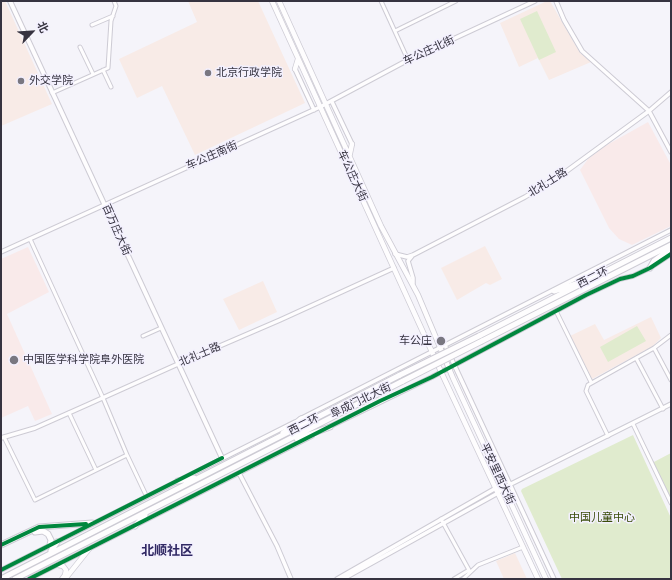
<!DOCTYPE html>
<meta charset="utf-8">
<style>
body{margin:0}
#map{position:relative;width:672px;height:580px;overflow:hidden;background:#f5f4fa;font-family:"DM Sans","Noto Sans SC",sans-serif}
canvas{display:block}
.frame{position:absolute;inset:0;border:2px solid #363340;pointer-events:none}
.north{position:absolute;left:12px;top:12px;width:40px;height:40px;-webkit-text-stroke:3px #f3f0fe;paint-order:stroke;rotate:65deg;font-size:11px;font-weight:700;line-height:16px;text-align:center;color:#363340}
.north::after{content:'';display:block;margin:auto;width:14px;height:18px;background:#363340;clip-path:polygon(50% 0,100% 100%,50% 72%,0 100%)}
</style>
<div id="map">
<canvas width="672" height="580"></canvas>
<div class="frame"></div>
<div class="north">北</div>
</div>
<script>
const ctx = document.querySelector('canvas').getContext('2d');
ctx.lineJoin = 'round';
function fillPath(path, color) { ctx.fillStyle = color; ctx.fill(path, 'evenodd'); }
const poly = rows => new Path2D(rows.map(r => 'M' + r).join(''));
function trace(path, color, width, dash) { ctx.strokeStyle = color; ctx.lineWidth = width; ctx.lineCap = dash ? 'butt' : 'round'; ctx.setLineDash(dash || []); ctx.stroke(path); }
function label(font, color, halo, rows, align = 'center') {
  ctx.font = font + ' "DM Sans","Noto Sans SC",sans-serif'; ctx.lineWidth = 3; ctx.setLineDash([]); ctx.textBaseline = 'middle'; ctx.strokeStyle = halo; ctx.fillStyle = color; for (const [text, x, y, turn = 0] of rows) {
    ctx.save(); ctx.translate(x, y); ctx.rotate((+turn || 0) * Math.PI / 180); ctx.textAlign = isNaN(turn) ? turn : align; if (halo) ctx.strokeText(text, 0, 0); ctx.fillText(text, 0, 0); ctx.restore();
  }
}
const education = poly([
 [5,1,52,104,1,126,1,2],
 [188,1,258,1,305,103,195,155,162,86,137,98,119,59,197,22],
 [547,1,550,1,580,53,591,62,549,80,538,58,519,67,500,23],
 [485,246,502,279,490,285,486,283,457,300,441,268],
 [263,281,277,312,239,330,223,299],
 [651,317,661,338,653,346,592,379,570,336,595,324,604,340],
 [515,553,527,579,504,579,496,561]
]);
const medical = poly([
 [648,122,671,165,671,226,632,245,619,239,609,228,580,170,588,159,605,146],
 [28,247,49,292,7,314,52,414,35,421,28,406,1,418,1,259]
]);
const green = poly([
 [537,11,556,52,539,60,520,19],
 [637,326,646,341,608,362,600,347],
 [633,435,671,518,671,579,562,579,521,491,522,489],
 [671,453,671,501,652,463]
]);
const minor = poly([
 [381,1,408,60],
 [92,25,113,16],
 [395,31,456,1],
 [80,47,93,74],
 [103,70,111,87],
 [52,93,108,68,111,21,116,6,114,1],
 [30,239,103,398,127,455],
 [556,311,591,382],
 [143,336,161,328],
 [654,348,671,380],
 [636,358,663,409],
 [69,413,96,470],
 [633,424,671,503],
 [608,436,586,391,588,385,654,348,671,335],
 [4,437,35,500,127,455,145,493],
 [441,519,469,570,454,579],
 [463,579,478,565,523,547]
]);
const tertiary = poly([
 [556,1,564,20,582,51,649,111,671,152],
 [295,69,314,110],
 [332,102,352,144],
 [1,252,320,107,408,60,535,1],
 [395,254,407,257,413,255,525,197,564,173,649,111,671,92],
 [412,256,408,261,413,278,413,283],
 [445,345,554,579],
 [300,419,671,230],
 [329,427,432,377,586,295,620,279,633,276,650,268,671,254],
 [1,438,35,428,89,404,178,364,280,320,394,268],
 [239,473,277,546,291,579],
 [1,570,295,422],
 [29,579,312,436],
 [337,579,496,488,503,488],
 [343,579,498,493,503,488,671,404]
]);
const secondary = poly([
 [10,1,222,458]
]);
const primary = poly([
 [272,1,443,376,538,579],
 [279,1,381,226,418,295,453,378,546,579],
 [295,69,298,59],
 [349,158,352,144],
 [58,565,63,566,66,570,65,575,62,579],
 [65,579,89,549]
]);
const trunk = poly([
 [650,268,654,261,669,250],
 [554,291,576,284],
 [479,336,671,238],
 [482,341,671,245],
 [283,433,301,419],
 [297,439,330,427],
 [178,481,194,478],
 [135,526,145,515],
 [35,532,43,531,48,534,51,540,50,545],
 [1,545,39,527,92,523],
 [51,551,57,542],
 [1,579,400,375],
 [15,579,403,381]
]);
const trunkBridge = poly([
 [400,375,479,336],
 [403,381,482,341]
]);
const cycleway = poly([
 [1,545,39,527,86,524],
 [1,570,222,458],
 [29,579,380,401,432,377,586,295,620,279,633,276,650,268,671,254]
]);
const markers = [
 [208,73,4,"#797781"],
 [21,81,4,"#797781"],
 [441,341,5,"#797781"],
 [14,360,5,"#797781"]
];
const streetNames = [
 ["车公庄北街",429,51,-25],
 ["车公庄南街",212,156,-24],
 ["车公庄大街",352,176,65],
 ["北礼士路",548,183,-32],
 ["百万庄大街",116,230,66],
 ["西二环",593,278,-27],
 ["北礼士路",200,355,-23],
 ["阜成门北大街",361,401,-26],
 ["西二环",304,425,-27],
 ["平安里西大街",497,474,65]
];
const poiNames = [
 ["北京行政学院",216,73],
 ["外交学院",29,81],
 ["车公庄",432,341,"right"],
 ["中国医学科学院阜外医院",23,360]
];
const parkNames = [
 ["中国儿童中心",602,518]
];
const quarterNames = [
 ["北顺社区",167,552]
];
fillPath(education, '#f8ebe7');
fillPath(medical, '#f9eaea');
fillPath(green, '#e0ebce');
trace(minor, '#cdcbd4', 5);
trace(tertiary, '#cdcbd4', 5.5);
trace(secondary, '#cdcbd4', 6);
trace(primary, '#cdcbd4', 6);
trace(trunk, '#cdcbd4', 7);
trace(minor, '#fefdfe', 3);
trace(tertiary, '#fefdfe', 3.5);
trace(secondary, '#fefdfe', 4);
trace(primary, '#fefdfe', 4.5);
trace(trunk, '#fefdfe', 5);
trace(trunkBridge, '#cdcbd4', 7, []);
trace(trunkBridge, '#fefdfe', 5);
trace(cycleway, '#00873e', 4);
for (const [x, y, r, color] of markers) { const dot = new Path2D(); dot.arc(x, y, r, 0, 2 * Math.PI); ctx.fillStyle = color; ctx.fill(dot); trace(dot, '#f3f0fe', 1.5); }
label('11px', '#363340', '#f3f0fe', streetNames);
label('11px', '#363340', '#f3f0fe', poiNames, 'left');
label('11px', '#3a4c0a', '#f3f0fe', parkNames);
label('bold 13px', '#312964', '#f3f0fe', quarterNames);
</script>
